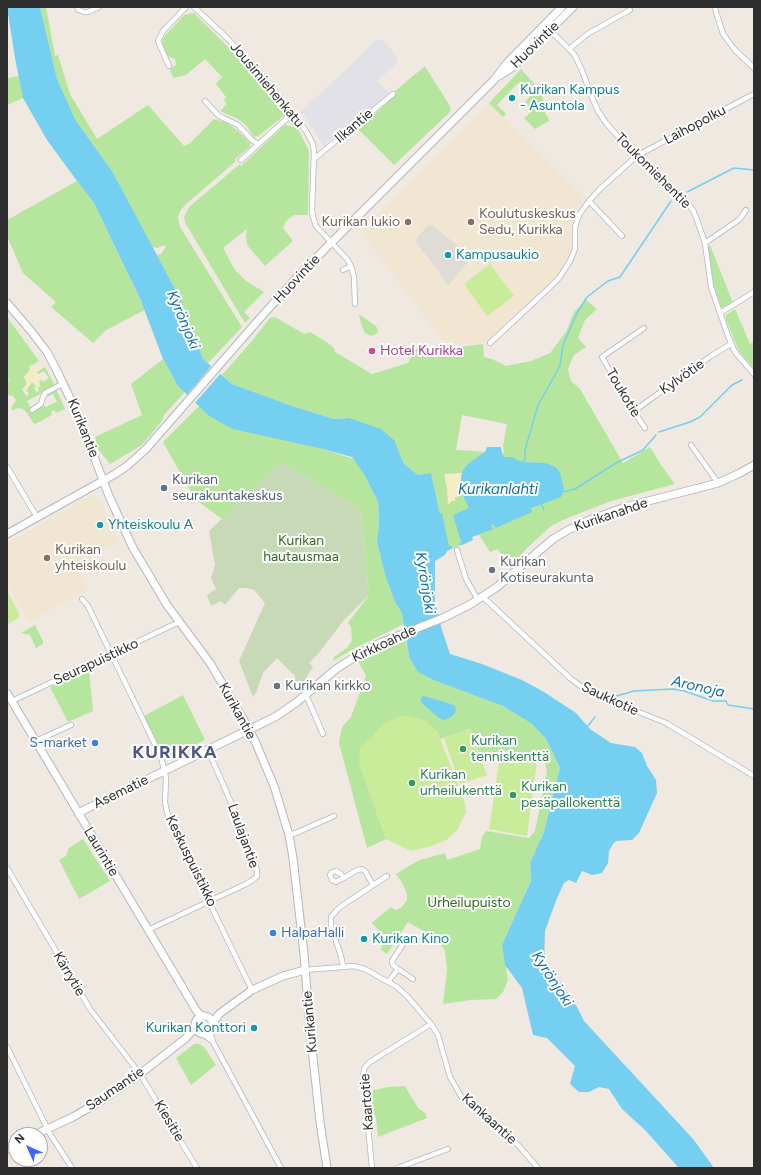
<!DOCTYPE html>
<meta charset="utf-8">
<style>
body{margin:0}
#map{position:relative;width:761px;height:1175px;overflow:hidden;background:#efe9e1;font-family:Figtree,sans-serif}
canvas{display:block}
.frame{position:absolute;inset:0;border:8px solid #2e2e2e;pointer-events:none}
.north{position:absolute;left:8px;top:1127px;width:40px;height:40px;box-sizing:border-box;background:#fff;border:1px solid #ababab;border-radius:50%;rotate:315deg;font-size:11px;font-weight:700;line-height:16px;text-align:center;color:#2e2e2e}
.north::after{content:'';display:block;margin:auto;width:14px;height:18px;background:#4264fb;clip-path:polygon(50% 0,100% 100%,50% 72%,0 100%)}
</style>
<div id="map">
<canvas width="761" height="1175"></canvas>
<div class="frame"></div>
<div class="north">N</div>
</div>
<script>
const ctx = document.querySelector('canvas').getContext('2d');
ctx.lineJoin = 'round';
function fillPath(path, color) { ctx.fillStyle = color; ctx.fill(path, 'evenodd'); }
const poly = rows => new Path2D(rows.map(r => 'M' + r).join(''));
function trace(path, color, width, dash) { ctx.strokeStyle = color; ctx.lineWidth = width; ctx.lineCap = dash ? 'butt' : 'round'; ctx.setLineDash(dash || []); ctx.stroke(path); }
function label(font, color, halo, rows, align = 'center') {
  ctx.font = font + ' Figtree,sans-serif'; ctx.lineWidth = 4; ctx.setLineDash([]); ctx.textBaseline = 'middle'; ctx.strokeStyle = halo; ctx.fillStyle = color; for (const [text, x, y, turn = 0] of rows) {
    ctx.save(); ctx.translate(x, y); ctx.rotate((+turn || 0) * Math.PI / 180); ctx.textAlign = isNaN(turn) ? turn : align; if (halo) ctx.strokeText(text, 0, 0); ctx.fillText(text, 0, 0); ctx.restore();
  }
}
const industrial = poly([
 [376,40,383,40,391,49,398,59,394,66,377,81,389,93,323,146,312,127,301,111,339,76]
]);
const education = poly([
 [489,103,586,199,581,204,575,216,571,228,571,244,568,257,558,273,544,289,491,337,484,342,458,344,443,341,360,231],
 [94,496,100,500,119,544,75,564,87,590,29,622,7,584,7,544,86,498]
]);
const green = poly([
 [40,7,46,7,55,56,58,55,70,94,97,139,148,105,184,146,189,144,214,119,227,123,237,130,250,143,250,147,235,159,236,161,185,205,180,211,178,218,180,227,242,327,208,363,203,359,181,300,157,255,161,254,166,247,164,245,158,248,152,247,112,171,76,121,57,79],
 [194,13,236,55,285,109,285,115,258,136,254,137,246,125,238,119,220,111,227,104,224,100,226,97,216,84,222,77,205,59,186,75,173,78,170,69,176,65,175,59,167,56,162,44,163,38,184,15],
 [425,66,451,108,450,112,394,165,358,129,397,94,395,91],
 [521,69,538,88,543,99,545,113,548,117,549,121,535,129,524,118,531,112,532,109,525,102,531,95,518,83,497,105,506,114,503,117,489,103],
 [19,76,23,98,7,105,7,78],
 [285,125,297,127,309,151,308,215,294,215,286,221,283,228,293,241,265,266,247,245,246,236,247,229,223,248,235,270,246,281,264,292,244,312,250,318,245,323,190,231,185,222,184,217,189,207,240,164,241,166],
 [77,181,94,203,145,310,106,330,93,343,51,307,56,302,23,273,7,236,7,220],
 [710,245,733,303,725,308,721,307,714,286,708,247],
 [586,300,597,309,585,320,578,338,586,347,574,355,568,369,571,381,580,389,623,463,650,447,661,465,675,484,611,501,565,519,551,526,526,549,509,568,498,549,490,552,479,535,472,537,473,540,462,545,453,548,452,546,449,547,442,514,440,514,431,473,418,475,404,464,398,450,395,441,349,418,334,419,292,406,232,384,222,375,252,341,270,318,275,317,304,334,310,332,325,341,334,348,335,352,372,374,408,363,415,349,439,345,459,347,483,344,484,357,492,359,506,366,531,361,550,353,566,332,574,312],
 [462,415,507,424,503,446,504,453,456,450],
 [735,309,750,344,754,342,754,369,739,351,726,320,726,315],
 [360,315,376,326,377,328,378,332,376,334,372,336,369,335,365,333,362,326,359,316],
 [7,317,39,361,29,367,30,370,24,377,27,384,26,386,22,389,26,396,29,394,26,390,33,381,36,386,34,388,36,392,39,391,38,388,40,386,39,381,41,379,43,382,49,378,44,371,39,374,37,373,39,370,45,367,55,386,27,401,31,409,44,406,47,407,49,405,57,402,53,394,47,397,49,393,56,389,65,409,56,413,54,410,51,412,52,415,37,423,34,424,27,413,23,409,18,408,13,410,12,410,11,408,16,400,13,396,7,395,7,383,11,379,7,381],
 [163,359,178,386,185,392,164,415,162,421,142,445,110,464,98,449,95,437,142,415,131,384],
 [199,406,209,416,319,448,354,459,365,476,378,502,379,524,377,542,385,575,395,602,402,613,404,624,355,648,333,661,334,657,347,648,352,641,351,627,348,623,369,595,361,514,360,511,357,507,281,462,222,519,195,499,163,442],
 [35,625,43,641,43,644,36,648,30,635,21,633],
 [405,637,409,657,436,681,503,706,532,724,546,739,560,768,544,832,530,863,531,881,502,945,508,980,503,992,496,999,471,1000,443,1004,447,970,445,951,437,939,408,922,387,954,381,950,383,939,380,932,372,923,391,907,395,910,401,908,407,900,407,894,401,881,396,874,414,863,420,860,445,853,447,860,480,849,482,837,486,831,529,838,535,831,547,772,545,761,533,755,502,750,493,757,482,760,470,729,440,739,437,731,385,723,374,735,359,762,386,839,367,848,339,743,342,727,351,717,366,676,357,659,369,651,388,643],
 [89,670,93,711,68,722,50,687],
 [183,695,205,740,173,756,168,755,162,752,144,716],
 [83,839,110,881,79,899,59,860,66,856,69,848],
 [194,1044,199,1044,204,1047,216,1065,191,1085,176,1058],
 [405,1086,418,1108,425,1113,427,1118,378,1137,376,1118,372,1110,370,1091,388,1087]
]);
const sand = poly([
 [31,365,35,370,43,365,45,367,37,372,37,375,41,380,39,382,40,386,38,388,32,382,26,390,25,387,27,382,24,377,30,370,30,369,29,367],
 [462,473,461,484,463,494,455,498,455,501,452,501,448,505,447,489,444,474]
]);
const cemetery = poly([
 [281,462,357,507,360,511,361,514,369,595,344,620,318,654,309,663,313,667,299,689,295,684,295,676,277,658,263,673,256,693,253,697,239,661,265,603,254,590,247,588,239,588,225,605,221,601,211,606,207,595,216,589,211,578,215,565,209,531]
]);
const pitch = poly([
 [490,264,514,296,487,316,464,284],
 [7,591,18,611,19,615,17,619,7,625],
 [410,716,426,721,437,731,464,800,466,812,458,829,448,839,432,846,411,851,386,839,359,762,360,748,374,735,385,723,397,717],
 [470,729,487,775,460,784,444,738],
 [500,755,537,761,527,836,489,829]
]);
const plaza = poly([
 [430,225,433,226,472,257,448,286,437,269,418,245,416,240,417,238,427,226]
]);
const water = poly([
 [7,7,40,7,57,79,76,121,112,171,181,300,203,359,232,384,292,406,334,419,349,418,381,429,395,441,398,450,404,464,418,475,431,473,440,514,442,513,449,546,452,546,453,548,447,551,445,555,435,561,435,602,442,630,450,654,482,664,522,680,544,692,576,713,590,729,611,743,635,747,642,753,647,766,656,780,657,793,639,833,632,840,616,841,613,844,609,851,608,863,602,873,592,875,582,871,576,883,569,880,564,883,557,898,545,931,544,964,553,971,577,1007,584,1021,694,1140,714,1168,679,1168,645,1130,622,1109,609,1089,599,1087,589,1092,579,1092,570,1084,575,1066,547,1038,533,1035,522,988,505,965,502,945,531,881,530,863,544,832,560,768,546,739,532,724,503,706,436,681,418,672,409,657,402,613,395,602,385,575,377,542,379,524,378,502,365,476,352,457,319,448,233,429,209,416,178,386,163,359,141,301,94,203,77,181,47,140,23,98,15,58],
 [487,447,501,447,503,457,513,457,517,460,523,462,545,463,556,467,560,473,564,489,561,497,531,508,532,512,496,528,493,524,491,526,493,529,472,537,473,540,462,545,453,515,469,508,464,498,461,484,461,477,463,470,469,463,485,452],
 [424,696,448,703,455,706,456,710,455,713,451,717,445,720,439,718,424,705,421,701,421,698]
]);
const pier = poly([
 [213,364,222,372,194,404,186,396]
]);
const stream = poly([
 [687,192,734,168,754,170],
 [659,432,690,422,700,417,732,385,742,380],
 [523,462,525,459,525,450,538,405,560,366,563,345,578,311,587,297,608,281,620,277,671,201],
 [563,492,575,489,616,463,643,450,656,435],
 [541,504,544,510],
 [459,544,461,544],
 [613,697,634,691,673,689,684,691,713,701,726,701,728,705,754,709],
 [587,727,595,717]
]);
const street = poly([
 [77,7,79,10,84,12,88,12,99,7],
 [194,7,226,37,247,59,282,100,306,131,313,144,314,152,312,210,313,217,316,226,347,259,351,266,354,277,355,304],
 [715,7,716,12,723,34,735,50,754,68],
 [544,25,563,43,574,54,581,68,592,97,598,111,606,123,636,157,684,199,693,210,697,220,705,243,711,287,728,336,735,352,754,374],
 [569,49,589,33,630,10],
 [169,66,158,41,163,31,186,7],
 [205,101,219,116,238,125,252,140,258,144],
 [314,159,393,94],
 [241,160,293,113],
 [589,201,622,236],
 [705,243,740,219,746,210],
 [343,270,351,266],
 [720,313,754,292],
 [644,328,602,357,629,404,645,428],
 [490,343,548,289,559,278,570,261,575,249,575,227,579,215,589,201,600,189,631,161,642,153,754,94],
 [32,410,41,404,43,397,45,393,64,383],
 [634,411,711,356,731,344],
 [691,445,718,483],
 [7,467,37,517],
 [457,550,466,579,478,600],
 [483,597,570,678,587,691,666,723,754,776],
 [82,599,88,606,161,757,166,778,165,803,169,820,252,990],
 [306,695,323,734],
 [12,701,179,622],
 [36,741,71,725],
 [289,835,296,833,334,816],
 [7,868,90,1009,140,1074,197,1168],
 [344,878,341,874,336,871,331,873,330,875,332,880,336,882,339,880,344,878,357,870,362,869,365,871,373,885],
 [148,930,246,884,254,879,257,876,257,871,244,832,208,750],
 [343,966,341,956,331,926,331,917,337,910,343,905,387,876],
 [398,969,413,979],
 [305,970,354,966,365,969,397,987,407,996,431,1024,438,1035,450,1077,462,1098,518,1145,538,1168],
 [388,982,398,969,393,965,392,961,403,944],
 [212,1030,211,1035,213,1042,281,1168],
 [204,1035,212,1041],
 [7,1047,50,1134,72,1168],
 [372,1168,363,1074,365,1067,370,1062,431,1024],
 [397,1168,448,1149]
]);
const secondary = poly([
 [499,76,513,67,573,7],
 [7,303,31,331,47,352,55,367,79,417,109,496,133,548,167,605,210,663,242,717,255,741,274,786,289,835,293,858,304,954,310,1030,320,1122,327,1168],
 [7,534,115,474,127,466,146,449,262,316,299,275,494,80,507,63,562,7],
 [7,693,196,1010,199,1014,204,1016],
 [78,813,275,717,297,702,336,669,367,649,380,643,443,618,471,604,497,587,540,550,553,539,568,530,592,519,625,507,718,483,740,473,754,465],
 '195 1025a9 9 0 1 1 18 0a9 9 0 1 1-18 0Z',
 [213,1023,219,1014,252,990,283,976,305,970],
 [34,1135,73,1117,99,1102,140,1074,186,1038,193,1030,195,1024],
 [7,1149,16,1144]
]);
const markers = [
 [512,98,4,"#0f9aa8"],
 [408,222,4,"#8d6e63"],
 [471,222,4,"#8d6e63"],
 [448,255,4,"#0f9aa8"],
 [372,351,4,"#d1479c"],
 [164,488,4,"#5c6f8a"],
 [100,525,4,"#0f9aa8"],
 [47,558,4,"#8d6e63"],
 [492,570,4,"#6b7280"],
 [277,686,4,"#6b7280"],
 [95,743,4,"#3f7fe0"],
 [463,749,4,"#2e9e5b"],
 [412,783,4,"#2e9e5b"],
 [513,795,4,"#2e9e5b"],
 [273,933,4,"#3f7fe0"],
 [364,939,4,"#0f9aa8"],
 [254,1028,4,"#0f9aa8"]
];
const streetNames = [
 ["Huovintie",535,45,-44],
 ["Jousimiehenkatu",267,85,50],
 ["Laihopolku",695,125,-28],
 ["Ilkantie",354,126,-40],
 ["Toukomiehentie",653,171,45],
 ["Huovintie",297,279,-47],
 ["Kylvötie",682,377,-35],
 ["Toukotie",623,393,59],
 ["Kurikantie",83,428,68],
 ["Kurikanahde",611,515,-19],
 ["Kirkkoahde",384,644,-25],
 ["Seurapuistikko",96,662,-25],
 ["Saukkotie",610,699,25],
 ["Kurikantie",237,711,61],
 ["Asematie",121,792,-26],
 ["Laulajantie",243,836,70],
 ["Laurintie",101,852,59],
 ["Keskuspuistikko",191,861,64],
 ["Kärrytie",69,974,59],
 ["Kurikantie",310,1022,-95],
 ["Saumantie",115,1089,-34],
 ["Kaartotie",367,1102,-94],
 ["Kankaantie",489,1119,42],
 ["Kiesitie",169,1121,59]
];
const cultureNames = [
 ["Kurikan Kampus",520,90],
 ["- Asuntola",520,106],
 ["Kampusaukio",456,255],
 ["Yhteiskoulu A",108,525],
 ["Kurikan Kino",372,939],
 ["Kurikan Konttori",246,1028,"right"]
];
const educationNames = [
 ["Koulutuskeskus",479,214],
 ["Sedu, Kurikka",479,230],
 ["Kurikan lukio",400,222,"right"],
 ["Kurikan",55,550],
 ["yhteiskoulu",55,566]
];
const hotelNames = [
 ["Hotel Kurikka",380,351]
];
const serviceNames = [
 ["Kurikan",172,480],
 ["seurakuntakeskus",172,496]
];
const parkNames = [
 ["Kurikan",301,541],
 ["hautausmaa",301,557],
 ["Urheilupuisto",469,903]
];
const worshipNames = [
 ["Kurikan",500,562],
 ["Kotiseurakunta",500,578],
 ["Kurikan kirkko",285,686]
];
const leisureNames = [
 ["Kurikan",471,741],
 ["tenniskenttä",471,757],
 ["Kurikan",420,775],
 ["urheilukenttä",420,791],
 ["Kurikan",521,787],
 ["pesäpallokenttä",521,803]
];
const shopNames = [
 ["S-market",87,743],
 ["HalpaHalli",281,933,"left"]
];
const waterNames = [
 ["Kyrönjoki",183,320,67],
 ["Kurikanlahti",498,490],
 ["Kyrönjoki",425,583,81],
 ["Aronoja",698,687,13],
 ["Kyrönjoki",552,979,57]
];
const districtNames = [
 ["KURIKKA",175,753]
];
fillPath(industrial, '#e3e1e8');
fillPath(education, '#f0e6d1');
fillPath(green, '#b6e59e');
fillPath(sand, '#f3ecc5');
fillPath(cemetery, '#c8d9b8');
fillPath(pitch, '#c9ec9a');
fillPath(plaza, '#dfdcd8');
fillPath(water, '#75cff0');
fillPath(pier, '#efe9e1');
trace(stream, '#75cff0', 1.5);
trace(street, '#b4b7c1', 6);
trace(secondary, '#b4b7c1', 9);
trace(street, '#fff', 4.5);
trace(secondary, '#fff', 7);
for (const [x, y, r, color] of markers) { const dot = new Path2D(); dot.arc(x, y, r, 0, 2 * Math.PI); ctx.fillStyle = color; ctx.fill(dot); trace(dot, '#fff', 1.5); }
label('14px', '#2e2e2e', '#fff', streetNames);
label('14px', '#0d838f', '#fff', cultureNames, 'left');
label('14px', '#785e54', '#fff', educationNames, 'left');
label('14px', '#b23c85', '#fff', hotelNames, 'left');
label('14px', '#4e5e75', '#fff', serviceNames, 'left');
label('14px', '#2c6e1b', '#fff', parkNames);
label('14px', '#5b616d', '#fff', worshipNames, 'left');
label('14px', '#27864d', '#fff', leisureNames, 'left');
label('14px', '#366cbe', '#fff', shopNames, 'right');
label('italic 15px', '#0d6fa3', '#fff', waterNames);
ctx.letterSpacing = '1px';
label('bold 18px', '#4d5680', '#fff', districtNames);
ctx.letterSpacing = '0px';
</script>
